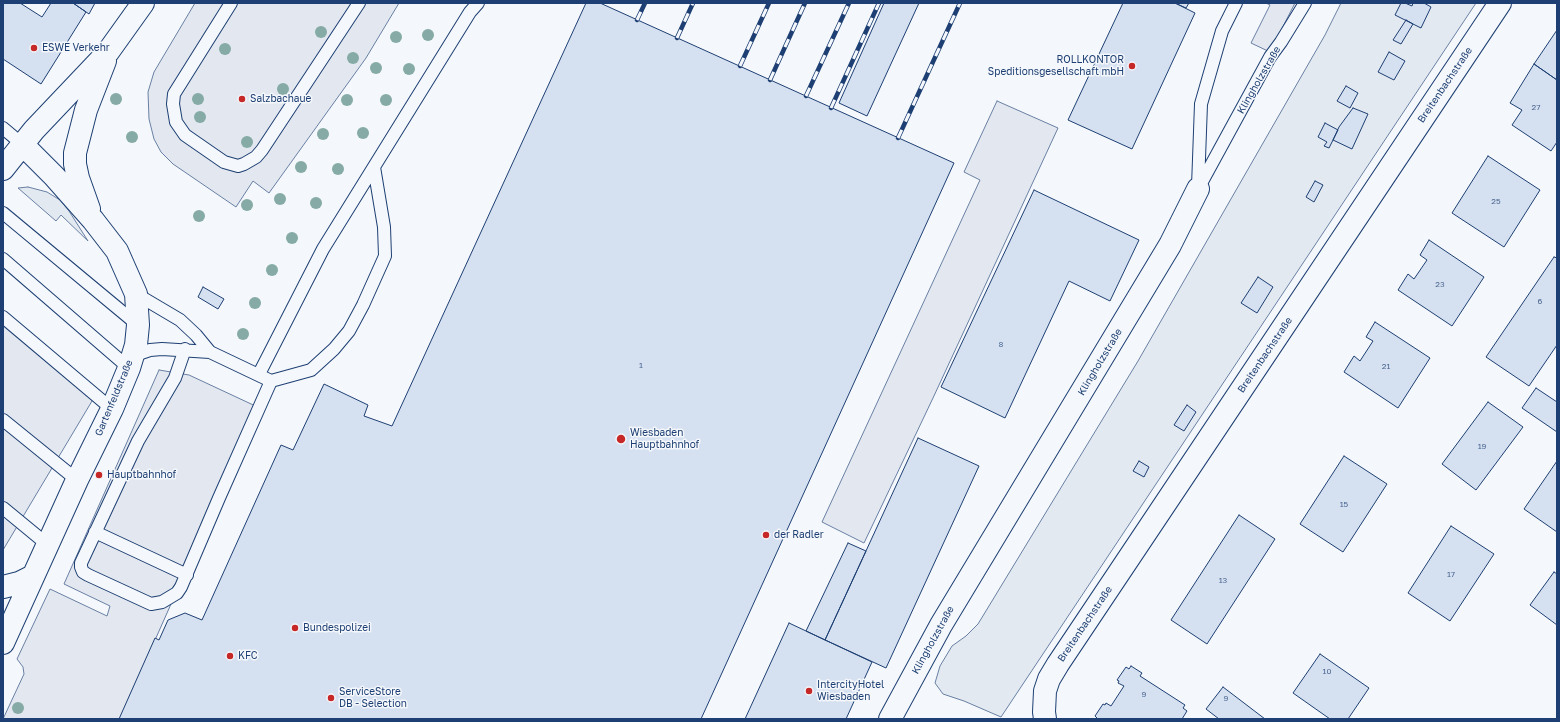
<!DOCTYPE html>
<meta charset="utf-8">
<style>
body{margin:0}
#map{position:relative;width:1560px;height:722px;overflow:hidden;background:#f4f7fb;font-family:"Golos Text",sans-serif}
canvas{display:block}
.frame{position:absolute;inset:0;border:4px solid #1d3f73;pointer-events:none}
</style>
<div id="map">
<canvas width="1560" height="722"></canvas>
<div class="frame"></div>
</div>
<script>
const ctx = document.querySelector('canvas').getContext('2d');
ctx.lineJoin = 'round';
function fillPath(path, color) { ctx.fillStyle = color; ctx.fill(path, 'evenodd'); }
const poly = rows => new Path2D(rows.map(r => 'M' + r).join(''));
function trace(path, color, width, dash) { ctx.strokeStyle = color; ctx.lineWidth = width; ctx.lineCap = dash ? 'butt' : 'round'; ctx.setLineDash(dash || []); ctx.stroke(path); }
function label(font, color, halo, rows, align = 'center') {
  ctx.font = font + ' "Golos Text",sans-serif'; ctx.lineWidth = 3; ctx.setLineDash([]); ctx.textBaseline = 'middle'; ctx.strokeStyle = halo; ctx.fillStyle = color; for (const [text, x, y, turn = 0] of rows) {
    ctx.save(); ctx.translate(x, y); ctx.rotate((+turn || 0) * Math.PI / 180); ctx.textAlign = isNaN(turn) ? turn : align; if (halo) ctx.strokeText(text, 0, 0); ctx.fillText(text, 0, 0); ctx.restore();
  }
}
const green = poly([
 [1341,3,1476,3,1001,717,964,701,943,694,935,683,940,666,952,646,966,636,978,624,1138,361,1325,35,1341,3],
 [28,187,47,192,60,200,69,211,88,241,61,215,56,221,18,188,28,187]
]);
const parking = poly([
 [195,3,399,3,366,58,269,193,253,181,236,207,173,164,161,152,154,139,149,119,148,92,154,72,195,3],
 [1266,3,1295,3,1270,52,1251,43,1270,5,1266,3],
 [997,101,1058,128,933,398,864,543,822,522,980,180,964,172,997,101],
 [3,310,98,391,3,550,3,310],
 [159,370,189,375,264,410,171,604,120,719,3,719,24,674,23,667,17,659,50,589,107,616,110,606,64,584,159,370]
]);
const building = poly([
 [3,3,20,3,42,17,51,3,73,3,86,12,41,84,3,59,3,3],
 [73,3,95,3,89,14,73,3],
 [586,3,600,3,954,163,701,719,119,719,155,638,159,640,168,620,185,613,202,620,281,445,293,450,324,384,368,405,364,416,392,426,586,3],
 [884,3,919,3,867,116,839,103,884,3],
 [1123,3,1175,3,1195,13,1132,149,1068,120,1123,3],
 [1175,3,1189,3,1186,8,1175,3],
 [1401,3,1405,3,1412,6,1413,3,1424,3,1431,7,1421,28,1395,15,1401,3],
 [1406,20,1413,24,1401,44,1393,40,1406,20],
 [1557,30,1557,80,1534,64,1557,30],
 [1389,52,1405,61,1394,80,1378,72,1389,52],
 [1534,64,1557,80,1557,142,1551,151,1512,125,1522,110,1510,103,1534,64],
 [1346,86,1358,93,1350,108,1337,101,1346,86],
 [1353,108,1368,114,1352,149,1333,140,1339,127,1353,108],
 [1325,123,1338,130,1329,148,1324,146,1327,142,1318,137,1325,123],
 [1488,156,1540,190,1504,247,1452,213,1488,156],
 [1315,181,1323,185,1314,202,1306,197,1315,181],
 [1034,190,1139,240,1110,301,1069,281,1005,418,941,387,1034,190],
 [1429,240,1484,277,1452,326,1398,290,1408,274,1414,279,1427,260,1420,255,1429,240],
 [1554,257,1557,258,1557,345,1529,386,1486,357,1554,257],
 [1258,277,1273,287,1257,313,1241,303,1258,277],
 [203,287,224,299,218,309,198,297,203,287],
 [1375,322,1430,358,1398,408,1344,372,1354,356,1360,361,1373,341,1366,337,1375,322],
 [1536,388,1557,402,1557,432,1522,408,1536,388],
 [1488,402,1523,427,1476,490,1442,464,1488,402],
 [1187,405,1196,412,1184,431,1174,425,1187,405],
 [918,438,979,466,886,668,825,640,918,438],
 [1344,456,1387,484,1343,552,1300,524,1344,456],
 [1139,461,1149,467,1144,477,1133,471,1139,461],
 [1557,461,1557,532,1524,509,1557,461],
 [1239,515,1275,539,1207,644,1171,620,1239,515],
 [1451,526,1494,554,1450,621,1408,593,1451,526],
 [848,543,866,551,825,640,806,631,848,543],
 [1554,572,1557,574,1557,625,1530,605,1554,572],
 [789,623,872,662,846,719,745,719,789,623],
 [1320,654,1369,688,1348,719,1330,719,1293,693,1320,654],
 [1131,666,1142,673,1140,676,1185,705,1183,708,1187,711,1182,719,1096,719,1097,718,1095,716,1103,704,1105,705,1106,703,1111,706,1124,686,1118,683,1119,681,1117,680,1126,667,1129,669,1131,666],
 [1223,687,1265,719,1219,719,1206,709,1223,687]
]);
const lane = poly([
 [231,3,174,94,173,104,176,122,185,135,224,162,238,166,244,164,256,157,262,150,359,3],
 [3,128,22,144],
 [1198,186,1201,104,1222,31,1236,3],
 [1198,189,1270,57,1281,42,1305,3],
 [3,213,138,325],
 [3,259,129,368],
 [136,294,180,320,196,335,210,352],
 [3,317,112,409],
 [185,349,175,378,138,441,81,563,81,567,83,572,88,575,151,604,162,602,177,593,181,587,219,498,271,381],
 [132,356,150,350,162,349,210,352,271,381,311,370,334,349,349,331,363,305,385,256,384,227,374,167],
 [259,374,323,249,470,12,478,3],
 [3,420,77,480],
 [3,508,48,545],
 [95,532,187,575]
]);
const street = poly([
 [3,169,34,130,108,52,143,3],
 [89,209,78,178,75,164,75,153,86,110,105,61],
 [3,587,19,583,33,576],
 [3,643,77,480,112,409,129,368,136,345,138,325,136,294,117,251,93,220,54,176,22,144],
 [890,719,941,625,1170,245,1198,189],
 [1045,719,1044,712,1045,691,1049,679,1058,664,1500,3]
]);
const rail = poly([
 [637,20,645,3],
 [677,38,693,3],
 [740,66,769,3],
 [770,80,805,3],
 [806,96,849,3],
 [831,108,879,3],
 [898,138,960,3]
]);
const trees = [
 [321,32],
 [428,35],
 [396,37],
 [225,49],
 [353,58],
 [376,68],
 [409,69],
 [283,89],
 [116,99],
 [198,99],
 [347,100],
 [386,100],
 [200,117],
 [363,133],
 [323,134],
 [132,137],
 [247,142],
 [301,167],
 [338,169],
 [280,199],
 [316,203],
 [247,205],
 [199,216],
 [292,238],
 [272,270],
 [255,303],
 [243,334],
 [18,708]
];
const markers = [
 [34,48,4,"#c62828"],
 [1132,66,4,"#c62828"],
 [242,99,4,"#c62828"],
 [621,439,5,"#c62828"],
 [99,475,4,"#c62828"],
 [766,535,4,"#c62828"],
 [295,628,4,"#c62828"],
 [230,656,4,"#c62828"],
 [809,691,4,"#c62828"],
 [331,698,4,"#c62828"]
];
const numberNames = [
 ["27",1536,107],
 ["25",1496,201],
 ["23",1440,284],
 ["6",1540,301],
 ["8",1001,344],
 ["1",641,365],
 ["21",1386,366],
 ["19",1482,446],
 ["15",1344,504],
 ["17",1451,574],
 ["13",1223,580],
 ["10",1327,671],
 ["9",1144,694],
 ["9",1226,698]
];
const poiNames = [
 ["ESWE Verkehr",42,48],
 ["ROLLKONTOR",1124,60,"right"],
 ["Speditionsgesellschaft mbH",1124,72,"right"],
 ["Salzbachaue",250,99],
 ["Wiesbaden",630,433],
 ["Hauptbahnhof",630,445],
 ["Hauptbahnhof",107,475],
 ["der Radler",774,535],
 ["Bundespolizei",303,628],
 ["KFC",238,656],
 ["IntercityHotel",817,685],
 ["Wiesbaden",817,697],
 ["ServiceStore",339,692],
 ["DB - Selection",339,704]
];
const streetNames = [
 ["Klingholzstraße",1259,80,-60],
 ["Breitenbachstraße",1445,85,-56],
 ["Breitenbachstraße",1265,355,-56],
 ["Klingholzstraße",1100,362,-59],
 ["Gartenfeldstraße",114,398,-67],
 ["Breitenbachstraße",1085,624,-56],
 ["Klingholzstraße",933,640,-61]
];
fillPath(green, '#e3e9f0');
trace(green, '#687fa3', 1);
fillPath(parking, '#e3e8f0');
trace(parking, '#687fa3', 1);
fillPath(building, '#d5e0f0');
trace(building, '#1d3f73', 1);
trace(lane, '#1d3f73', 14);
trace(street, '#1d3f73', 24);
trace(lane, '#f4f7fb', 12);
trace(street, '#f4f7fb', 22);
trace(rail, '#1d3f73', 4.5);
trace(rail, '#f4f7fb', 3, [9]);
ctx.fillStyle = '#86aba6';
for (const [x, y] of trees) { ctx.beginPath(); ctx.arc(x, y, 6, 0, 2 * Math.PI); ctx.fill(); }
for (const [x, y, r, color] of markers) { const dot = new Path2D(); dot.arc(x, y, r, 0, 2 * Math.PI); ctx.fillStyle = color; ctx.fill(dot); trace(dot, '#f4f7fb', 1.5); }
label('8px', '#4b6792', null, numberNames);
label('10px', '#1d3f73', '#f4f7fb', poiNames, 'left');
label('10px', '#1d3f73', '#f4f7fb', streetNames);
</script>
